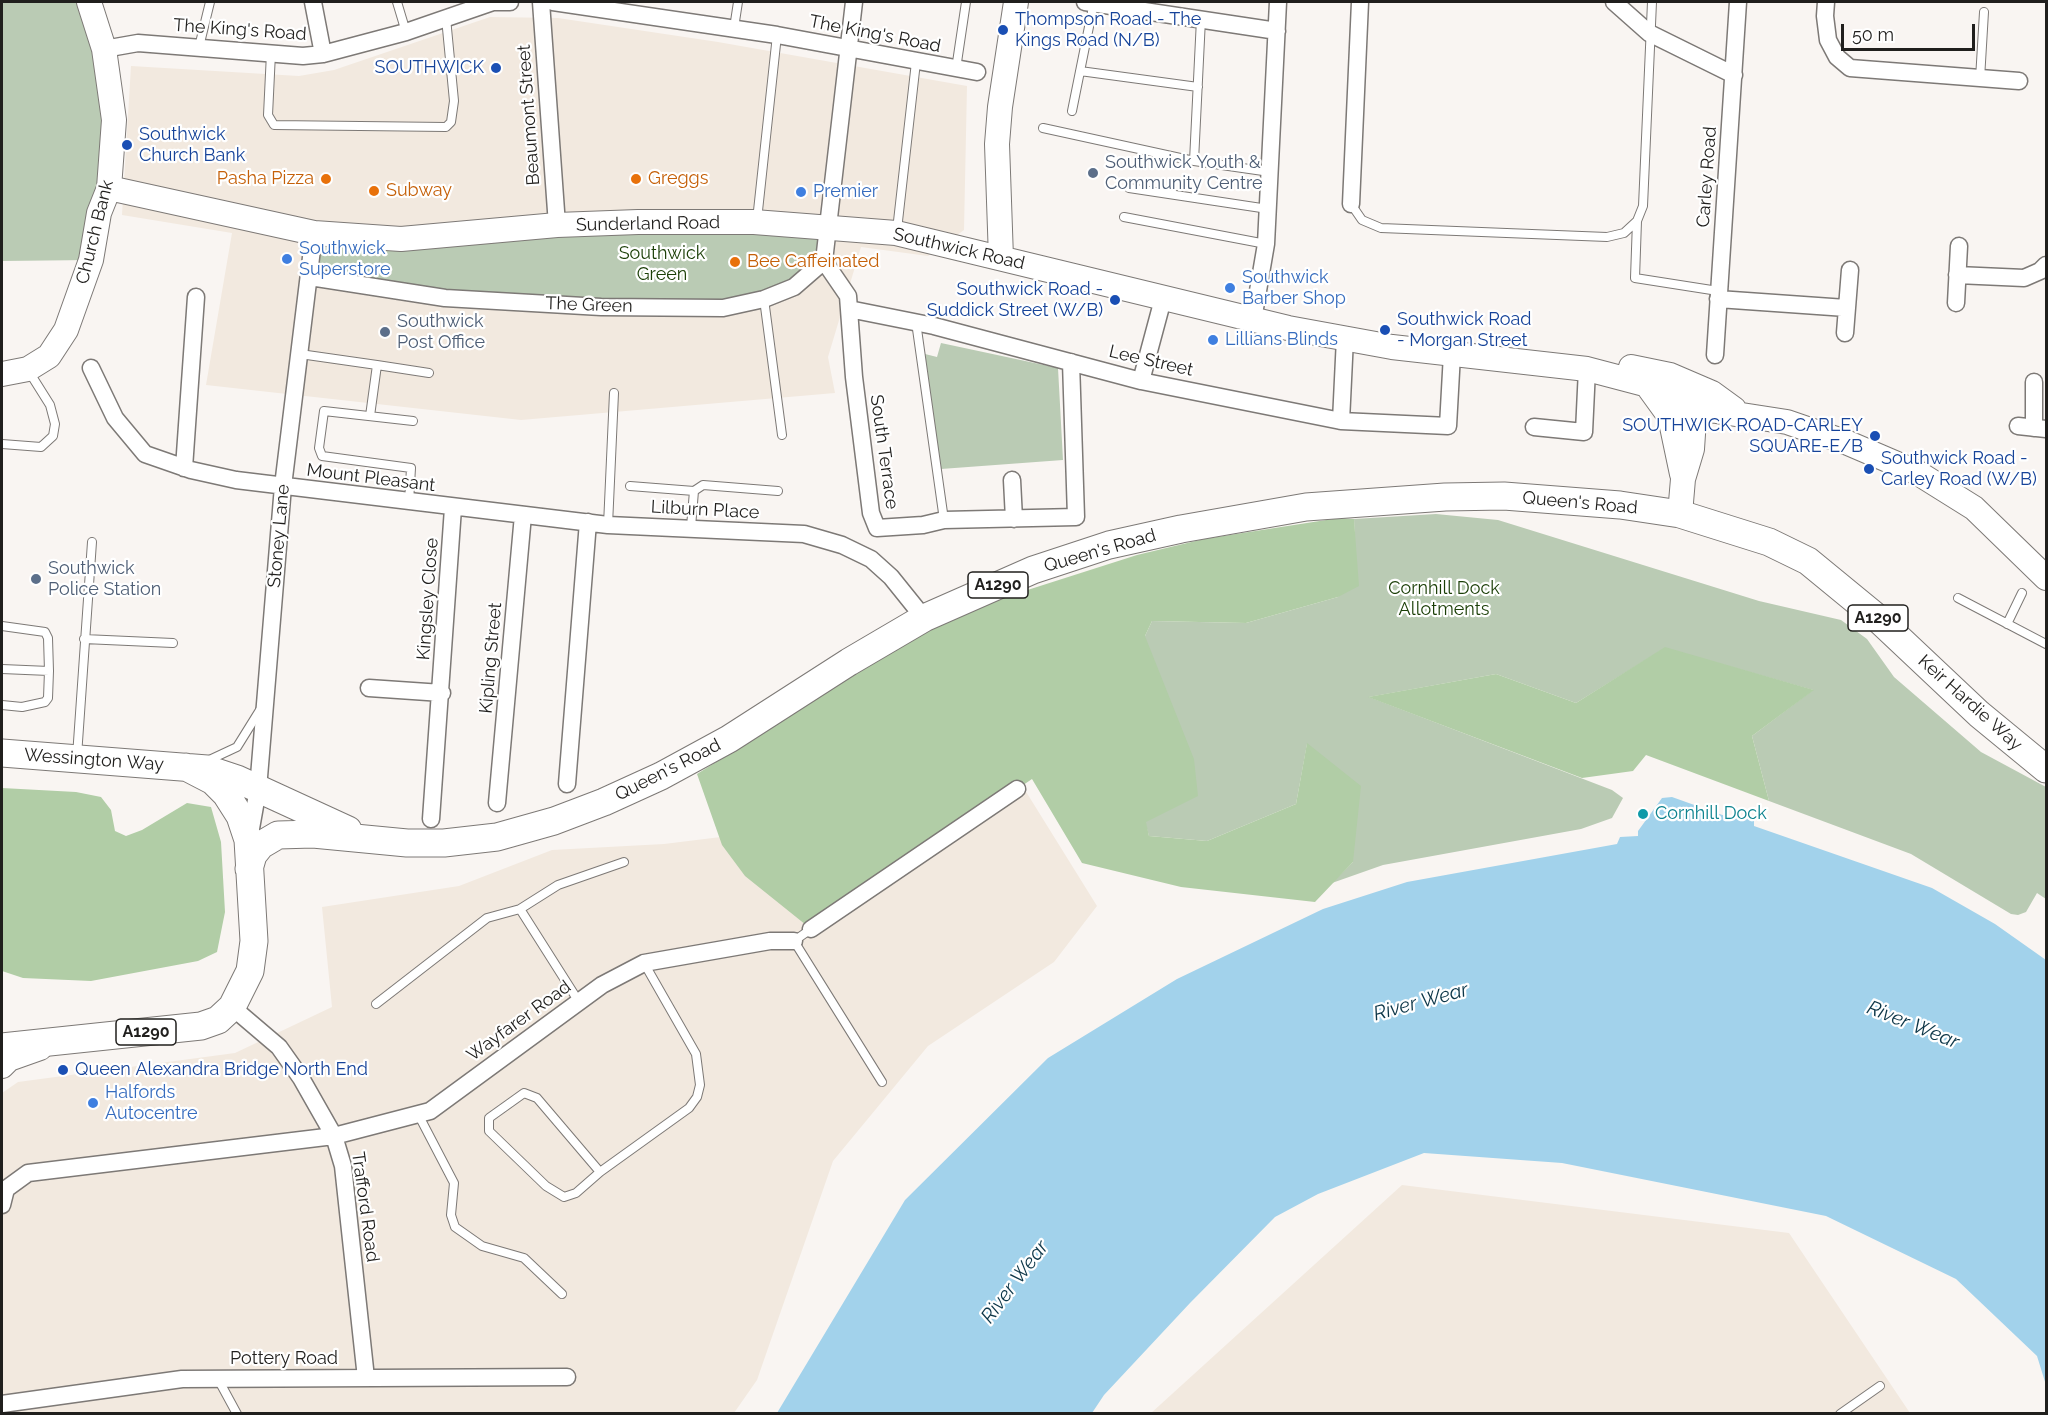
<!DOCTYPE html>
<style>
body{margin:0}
#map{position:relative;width:2048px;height:1415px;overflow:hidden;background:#f9f5f2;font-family:Raleway,sans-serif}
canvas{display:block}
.frame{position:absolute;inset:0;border:3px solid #201f1d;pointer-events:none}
.scale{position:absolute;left:1841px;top:24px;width:134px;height:27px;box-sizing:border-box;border:3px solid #201f1d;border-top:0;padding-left:8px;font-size:18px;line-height:21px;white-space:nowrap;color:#201f1d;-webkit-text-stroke:4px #fff;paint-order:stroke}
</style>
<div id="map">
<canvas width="2048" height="1415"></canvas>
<div class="frame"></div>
<div class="scale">50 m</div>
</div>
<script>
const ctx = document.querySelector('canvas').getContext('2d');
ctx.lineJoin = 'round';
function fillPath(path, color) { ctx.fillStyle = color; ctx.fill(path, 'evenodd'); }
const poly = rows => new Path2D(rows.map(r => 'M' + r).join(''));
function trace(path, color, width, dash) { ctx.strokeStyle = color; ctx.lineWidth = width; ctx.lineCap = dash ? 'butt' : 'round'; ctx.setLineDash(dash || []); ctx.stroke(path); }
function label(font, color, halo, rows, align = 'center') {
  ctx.font = font + ' Raleway,sans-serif'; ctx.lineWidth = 4.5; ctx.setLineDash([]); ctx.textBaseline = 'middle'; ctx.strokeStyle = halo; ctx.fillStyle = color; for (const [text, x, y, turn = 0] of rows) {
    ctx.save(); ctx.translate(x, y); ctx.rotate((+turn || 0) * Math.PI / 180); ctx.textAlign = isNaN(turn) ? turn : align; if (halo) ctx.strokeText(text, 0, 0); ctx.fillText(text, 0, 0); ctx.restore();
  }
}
const built = poly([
 [490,17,558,18,718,42,967,86,964,230,928,256,861,247,828,357,835,393,521,420,206,385,232,233,122,215,131,66,299,76,334,70],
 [997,745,1097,906,1054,962,928,1046,833,1161,757,1380,734,1413,2,1413,2,1093,18,1082,235,1053,332,1007,322,907,459,886,552,850,664,844,810,826],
 [1402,1185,1789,1233,1910,1413,1150,1414]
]);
const green = poly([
 [2,2,89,2,109,188,91,260,2,261],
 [829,228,824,261,764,299,601,307,310,277,314,233],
 [941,343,1058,368,1063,460,941,469,925,354,937,357],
 [1436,514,1498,520,1759,601,1841,620,1867,639,1894,677,1981,752,2046,787,2046,899,2037,893,2026,912,2018,915,2011,914,1911,854,1769,801,1752,736,1813,690,1665,648,1576,703,1496,674,1369,697,1612,790,1623,798,1612,818,1581,829,1383,865,1332,883,1353,862,1307,744,1296,804,1207,841,1149,836,1145,822,1145,636,1152,621,1246,623,1338,597,1355,541,1354,519]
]);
const forest = poly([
 [1339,518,1354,519,1359,586,1338,597,1246,623,1152,621,1145,636,1194,759,1198,796,1146,822,1149,836,1207,841,1296,804,1307,743,1361,786,1353,862,1315,902,1181,887,1082,863,1032,779,811,929,745,876,722,845,697,774,872,664,931,630,990,602,1137,555,1204,539],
 [1665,647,1814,690,1752,736,1769,801,1646,755,1633,771,1582,778,1368,697,1496,674,1576,703],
 [2,788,76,792,101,797,111,810,115,831,126,836,142,830,187,803,211,807,221,842,225,912,217,952,198,961,91,981,23,978,2,971]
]);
const water = poly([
 [1672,797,1728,817,1736,815,1754,820,1754,826,1932,888,1995,924,2046,960,2046,1385,2037,1356,1956,1279,1826,1216,1562,1163,1424,1153,1318,1194,1275,1217,1190,1303,1104,1395,1092,1413,777,1413,905,1200,1048,1058,1177,979,1323,909,1407,882,1617,844,1620,837,1638,836,1638,831,1662,798]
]);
const lane = poly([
 [397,2,406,32],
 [734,28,738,2],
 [199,47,210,2],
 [271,53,268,115,274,125,446,127,451,122,454,101,446,18],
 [956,69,966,2],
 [1080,71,1198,87],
 [1980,79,1984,12],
 [1072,111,1094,2],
 [1043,128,1194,161,1270,172],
 [1194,161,1201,19],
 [1129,188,1268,209],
 [1351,204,1362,220,1381,228,1607,237,1624,233,1637,221,1643,206,1652,2],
 [1124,217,1266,244],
 [757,220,777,35],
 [1637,221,1635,278,1718,291],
 [897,230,916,62],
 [764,299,782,435],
 [916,322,944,520],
 [300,354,377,365],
 [370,416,377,365,429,373],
 [2,444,41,447,53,436,55,424,50,405,28,370],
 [630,486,694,491,703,485,778,491],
 [409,502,411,468,322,456,319,448,324,411,413,421],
 [608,525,614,393],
 [691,527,694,491],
 [1958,598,2046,644],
 [2007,624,2022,593],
 [2,626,45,632,48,638,49,671,48,698,45,702,22,707,2,705],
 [84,639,173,643],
 [2,669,49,671],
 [77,756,92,542],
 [207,761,237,747,260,710],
 [811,929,794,941,882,1082],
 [579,1002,520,909,558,885,624,862],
 [376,1004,487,918,520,909],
 [418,1114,454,1183,451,1215,455,1227,482,1246,524,1258,562,1294],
 [600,1172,537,1098,524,1093,489,1118,489,1131,546,1186,564,1197,576,1193,600,1172,689,1108,697,1097,700,1085,696,1054,644,963],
 [218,1379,237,1414],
 [1840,1414,1880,1386]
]);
const street = poly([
 [313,2,323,54],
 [541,2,557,225],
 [553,2,777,35,977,72],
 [1085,2,1277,31],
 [1614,2,1649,33,1734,75],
 [1826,2,1825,16,1828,40,1837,57,1850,68,2019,81],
 [104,49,138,43,303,56,323,54,406,32,493,2,510,2],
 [1351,204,1360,2],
 [824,261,848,296,854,377,871,513,877,528,923,525,944,520,1076,517,1071,362],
 [1957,275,2024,278,2040,271,2046,265],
 [310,277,445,298,601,307,723,308,764,299,794,287,824,261,854,2],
 [1718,299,1846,308],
 [1956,303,1959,246],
 [849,309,934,326,1141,381,1341,421,1448,426,1452,354],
 [1253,320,1266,244,1278,2],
 [1845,333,1850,270],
 [1715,355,1738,2],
 [91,368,115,418,145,454,191,470,236,480,608,525,804,534,842,545,871,559,891,577,924,618],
 [1141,381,1163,299],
 [2034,382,2034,428],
 [1341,421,1345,338],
 [2018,426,2046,429],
 [1534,427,1584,432,1587,369],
 [184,468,196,297],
 [1012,480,1014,519],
 [369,688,442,693],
 [567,784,588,522],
 [497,803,523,515],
 [431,819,453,508],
 [250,834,258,789,283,486,314,233],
 [811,929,1017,789],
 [232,1007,279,1047,301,1078,334,1136,343,1166,366,1378],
 [2,1205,6,1189,28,1173,334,1136,430,1111,602,985,644,963,770,941,794,941],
 [2,1404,182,1379,567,1377]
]);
const secondary = poly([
 [109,188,314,233,401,239,557,225,638,222,754,222,896,233,1288,328,1392,347,1587,369,1644,384,1689,403,1716,411,1787,422,1848,443,1918,473,1974,508,2046,578],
 [1001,258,997,144,1000,107,1016,2],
 [1631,367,1670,375,1712,393,1734,409],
 [2,374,28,369,49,356,66,330,91,260,99,213,109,188,114,120,104,49,89,2],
 [1649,388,1670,417,1682,474],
 [1680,514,1683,479,1692,449,1694,419,1682,391],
 [2,1066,9,1059,40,1048]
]);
const primary = poly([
 [2,753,207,769,237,779,348,830],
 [249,869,253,855,261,845,278,835,313,834,407,843,444,843,497,837,554,821,604,802,661,776,729,739,849,662,924,618,1033,570,1109,545,1181,529,1306,507,1445,497,1504,496,1620,505,1680,514,1769,542,1808,561,1875,616,1979,714,2046,769],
 [2,1047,201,1026,218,1020,232,1007,250,971,254,941,248,840,240,816,226,794,213,781,186,767]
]);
const markers = [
 [1003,30,6,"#1a4fb4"],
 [496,68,6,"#1a4fb4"],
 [127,145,6,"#1a4fb4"],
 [1093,173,6,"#5c6f8a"],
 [326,179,6,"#e8710a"],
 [636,179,6,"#e8710a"],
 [374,191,6,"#e8710a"],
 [801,192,6,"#3f7fe0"],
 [287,259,6,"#3f7fe0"],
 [735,262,6,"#e8710a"],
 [1230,288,6,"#3f7fe0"],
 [1115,300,6,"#1a4fb4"],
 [1385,330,6,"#1a4fb4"],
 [385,332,6,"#5c6f8a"],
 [1213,340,6,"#3f7fe0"],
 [1875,436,6,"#1a4fb4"],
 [1869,469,6,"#1a4fb4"],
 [36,579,6,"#5c6f8a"],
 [1643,814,6,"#0f9aa8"],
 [63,1070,6,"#1a4fb4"],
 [93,1103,6,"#3f7fe0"]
];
const shields = [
 [998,585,60],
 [1878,618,60],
 [146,1032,60]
];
const shieldNames = [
 ["A1290",998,585],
 ["A1290",1878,618],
 ["A1290",146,1032]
];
const transitNames = [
 ["Thompson Road - The",1015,20],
 ["Kings Road (N/B)",1015,41],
 ["SOUTHWICK",484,68,"right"],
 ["Southwick",139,135],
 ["Church Bank",139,156],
 ["Southwick Road -",1103,290,"right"],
 ["Suddick Street (W/B)",1103,311,"right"],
 ["Southwick Road",1397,320],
 ["- Morgan Street",1397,341],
 ["SOUTHWICK ROAD-CARLEY",1863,426,"right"],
 ["SQUARE-E/B",1863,447,"right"],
 ["Southwick Road -",1881,459],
 ["Carley Road (W/B)",1881,480],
 ["Queen Alexandra Bridge North End",75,1070]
];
const streetNames = [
 ["The King's Road",240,30,4],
 ["The King's Road",875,34,11],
 ["Beaumont Street",529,115,-94],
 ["Carley Road",1707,177,-86],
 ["Sunderland Road",648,224,-1],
 ["Church Bank",95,232,-76],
 ["Southwick Road",959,249,13],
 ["The Green",589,305,2],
 ["Lee Street",1151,361,13],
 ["South Terrace",884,452,82],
 ["Mount Pleasant",371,478,7],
 ["Queen's Road",1580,503,5],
 ["Lilburn Place",705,510,3],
 ["Stoney Lane",279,536,-85],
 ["Queen's Road",1100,551,-16],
 ["Kingsley Close",428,599,-86],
 ["Kipling Street",491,658,-85],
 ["Keir Hardie Way",1970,703,42],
 ["Wessington Way",94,760,4],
 ["Queen's Road",668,770,-27],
 ["Wayfarer Road",519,1021,-36],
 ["Trafford Road",365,1207,82],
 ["Pottery Road",284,1359]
];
const serviceNames = [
 ["Southwick Youth &",1105,163],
 ["Community Centre",1105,184],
 ["Southwick",397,322],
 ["Post Office",397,343],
 ["Southwick",48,569],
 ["Police Station",48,590]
];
const foodNames = [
 ["Pasha Pizza",314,179,"right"],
 ["Greggs",648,179],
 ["Subway",386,191],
 ["Bee Caffeinated",747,262]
];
const shopNames = [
 ["Premier",813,192],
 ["Southwick",299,249],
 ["Superstore",299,270],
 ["Southwick",1242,278],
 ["Barber Shop",1242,299],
 ["Lillians Blinds",1225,340],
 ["Halfords",105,1093],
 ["Autocentre",105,1114]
];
const parkNames = [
 ["Southwick",662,254],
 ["Green",662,275],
 ["Cornhill Dock",1444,589],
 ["Allotments",1444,610]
];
const cultureNames = [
 ["Cornhill Dock",1655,814]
];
const waterNames = [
 ["River Wear",1421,1002,-15],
 ["River Wear",1913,1025,22],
 ["River Wear",1015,1282,-53]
];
fillPath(built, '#f2e9df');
fillPath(green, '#bacbb4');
fillPath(forest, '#b1cda6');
fillPath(water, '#a2d2eb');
trace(lane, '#7d7976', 10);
trace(street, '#7d7976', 19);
trace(secondary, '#7d7976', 26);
trace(primary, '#7d7976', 29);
trace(lane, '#fff', 8);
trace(street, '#fff', 16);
trace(secondary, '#fff', 24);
trace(primary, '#fff', 27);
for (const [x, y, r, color] of markers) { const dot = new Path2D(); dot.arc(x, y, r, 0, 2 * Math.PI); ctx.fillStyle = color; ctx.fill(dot); trace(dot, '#fff', 2); }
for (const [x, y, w] of shields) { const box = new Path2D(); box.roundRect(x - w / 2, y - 13, w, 26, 4.5); ctx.fillStyle = '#fff'; ctx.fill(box); trace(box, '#201f1d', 1.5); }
label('bold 16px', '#201f1d', null, shieldNames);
label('18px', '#164399', '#fff', transitNames, 'left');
label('18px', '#201f1d', '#fff', streetNames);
label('18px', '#4e5e75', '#fff', serviceNames, 'left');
label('18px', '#c56008', '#fff', foodNames, 'left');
label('18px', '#366cbe', '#fff', shopNames, 'left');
label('18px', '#1a3e06', '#fff', parkNames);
label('18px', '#0d838f', '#fff', cultureNames, 'left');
label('italic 20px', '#0b3547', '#fff', waterNames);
</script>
